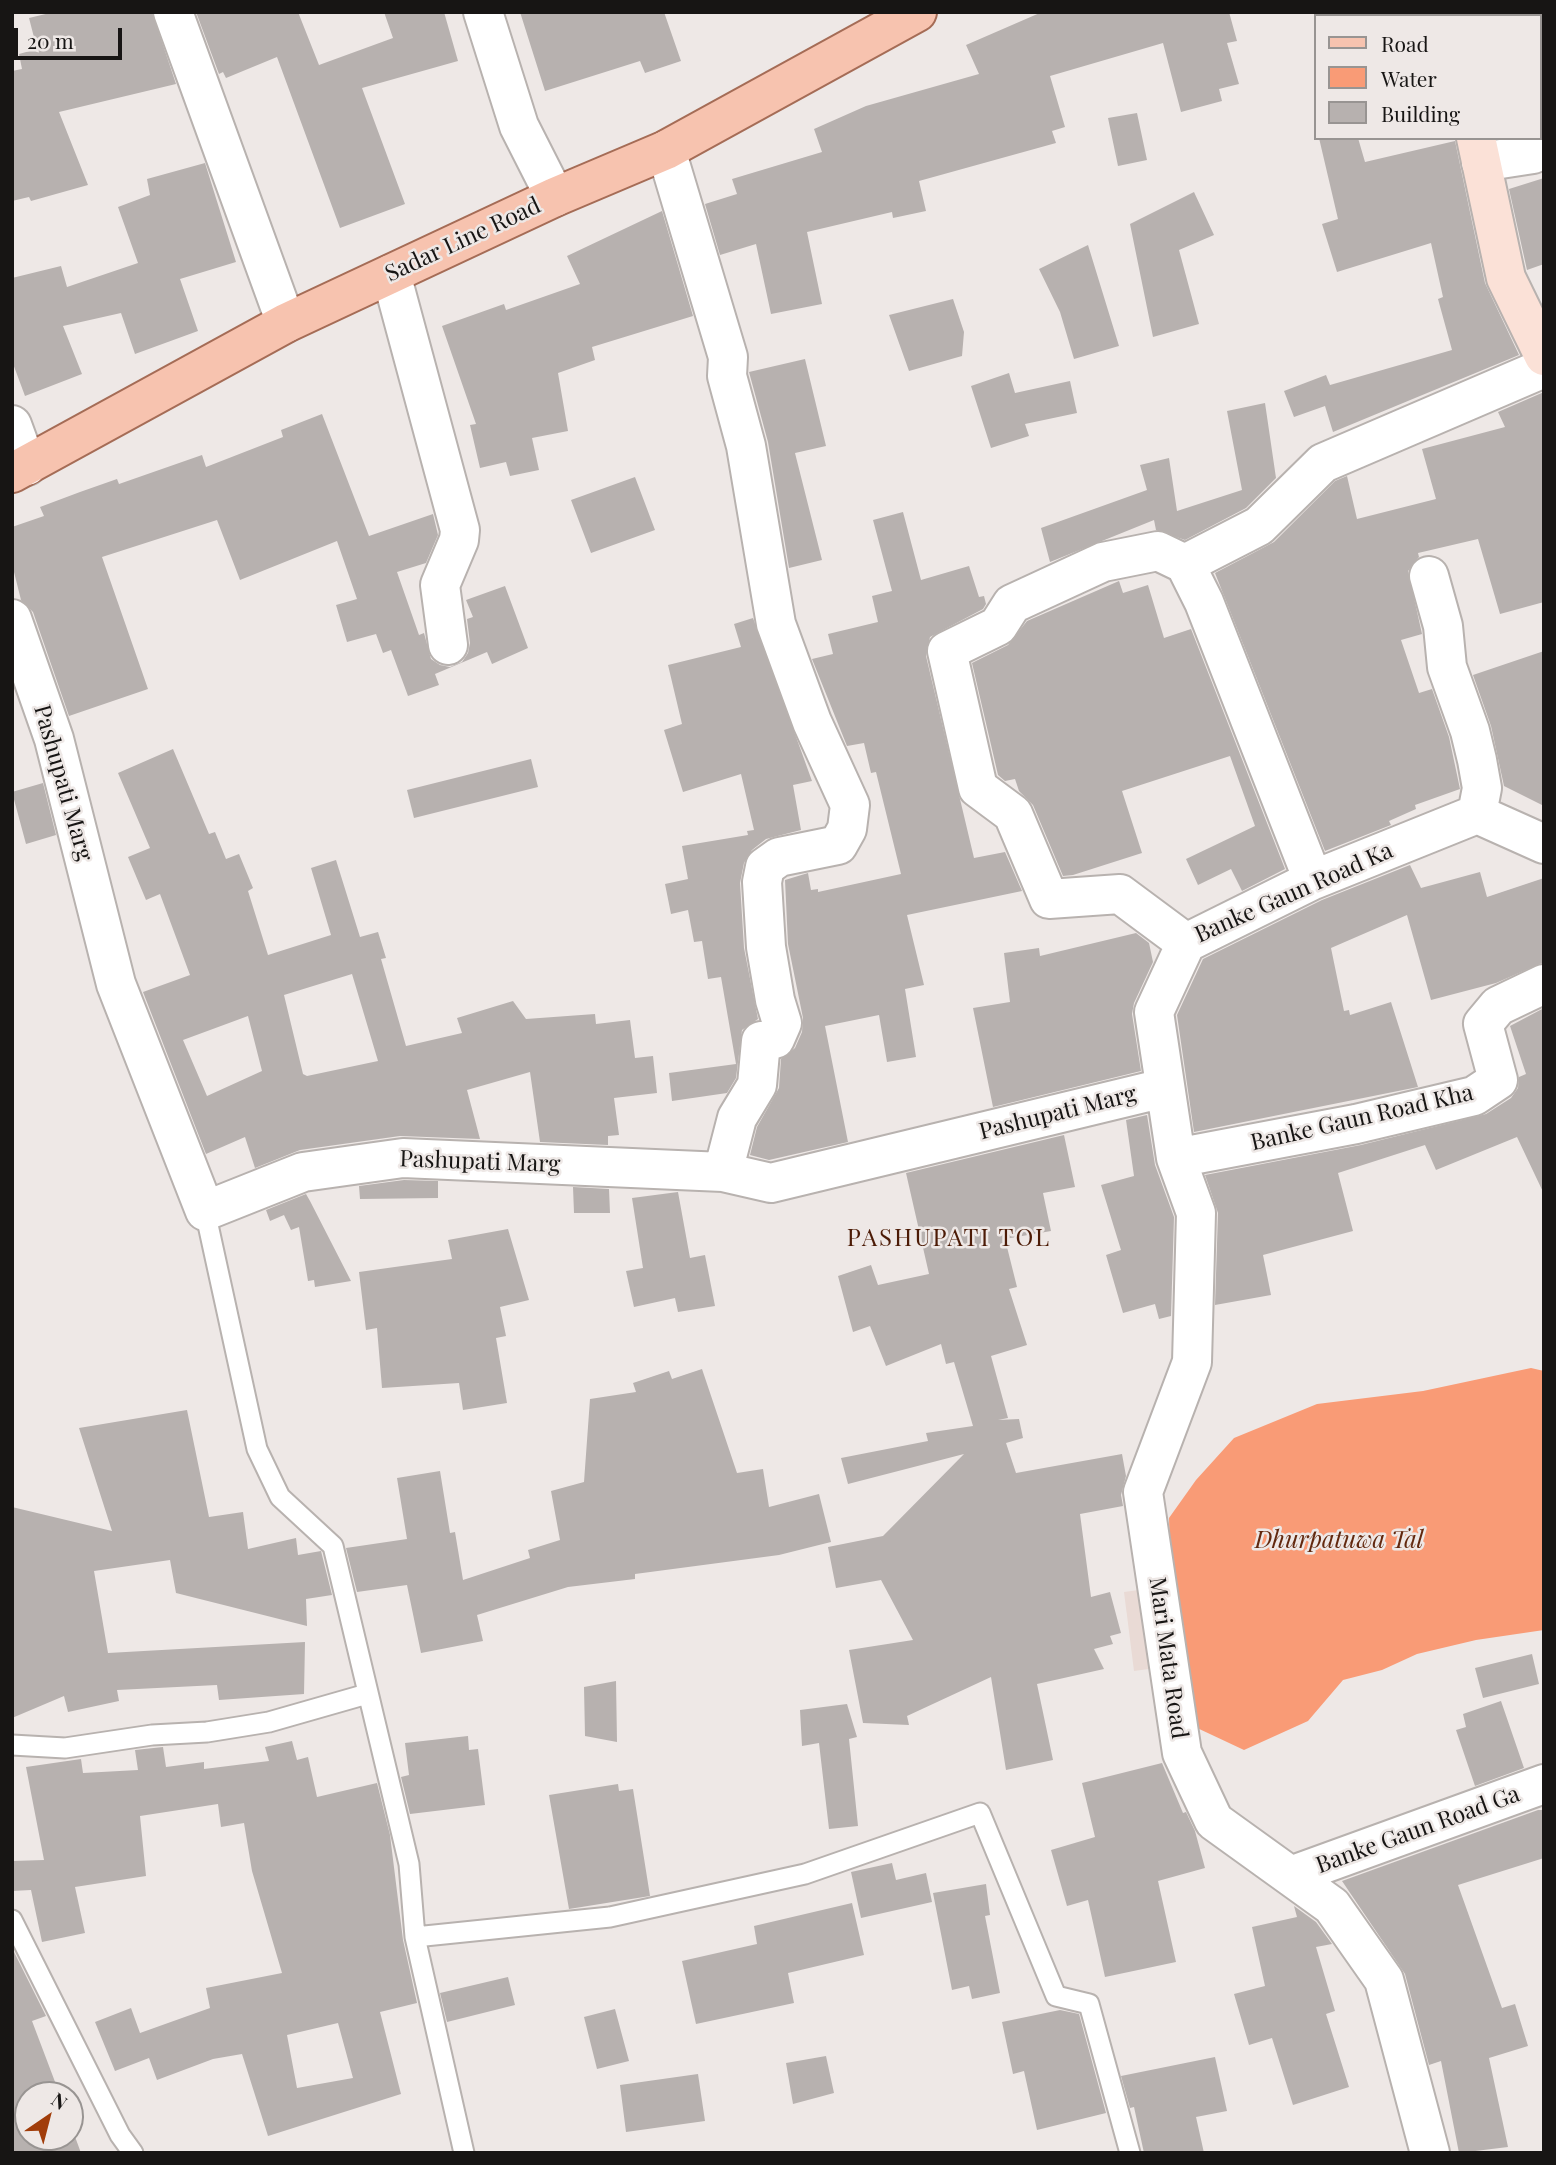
<!DOCTYPE html>
<style>
body{margin:0}
#map{position:relative;width:1556px;height:2165px;overflow:hidden;background:#eee8e6;font-family:"Playfair Display",serif}
canvas{display:block}
.frame{position:absolute;inset:0;border:14px solid #171514;pointer-events:none}
.legend{position:absolute;left:1314px;top:14px;width:228px;height:126px;box-sizing:border-box;background:#eee8e6;border:2px solid #989492;margin:0;padding:9px 12px;list-style:none;font-size:21px;color:#171514}
.legend li{display:flex;align-items:center;gap:14px;height:35px}
.legend b{width:35px;border:2px solid #989492}
.north{position:absolute;left:14px;top:2081px;width:70px;height:70px;box-sizing:border-box;background:#eee8e6;border:2px solid #989492;border-radius:50%;rotate:35deg;font-size:19px;font-weight:700;line-height:28px;text-align:center;color:#171514}
.north::after{content:'';display:block;margin:auto;width:24px;height:32px;background:#a13d0a;clip-path:polygon(50% 0,100% 100%,50% 72%,0 100%)}
.scale{position:absolute;left:14px;top:28px;width:108px;height:32px;box-sizing:border-box;border:4px solid #171514;border-top:0;padding-left:9px;font-size:21px;line-height:24px;white-space:nowrap;color:#171514;-webkit-text-stroke:5px #eee8e6;paint-order:stroke}
</style>
<div id="map">
<canvas width="1556" height="2165"></canvas>
<div class="frame"></div>
<ul class="legend">
<li><b style="height:9px;background:#f7c3af"></b>Road</li>
<li><b style="height:19px;background:#f99b76"></b>Water</li>
<li><b style="height:19px;background:#b7b1af"></b>Building</li>
</ul>
<div class="north">N</div>
<div class="scale">20 m</div>
</div>
<script>
const ctx = document.querySelector('canvas').getContext('2d');
ctx.lineJoin = 'round';
function fillPath(path, color) { ctx.fillStyle = color; ctx.fill(path, 'evenodd'); }
const poly = rows => new Path2D(rows.map(r => 'M' + r).join(''));
function trace(path, color, width, dash) { ctx.strokeStyle = color; ctx.lineWidth = width; ctx.lineCap = dash ? 'butt' : 'round'; ctx.setLineDash(dash || []); ctx.stroke(path); }
function label(font, color, halo, rows, align = 'center') {
  ctx.font = font + ' "Playfair Display",serif'; ctx.lineWidth = 5; ctx.setLineDash([]); ctx.textBaseline = 'middle'; ctx.strokeStyle = halo; ctx.fillStyle = color; for (const [text, x, y, turn = 0] of rows) {
    ctx.save(); ctx.translate(x, y); ctx.rotate((+turn || 0) * Math.PI / 180); ctx.textAlign = isNaN(turn) ? turn : align; if (halo) ctx.strokeText(text, 0, 0); ctx.fillText(text, 0, 0); ctx.restore();
  }
}
const built = poly([
 [1153,1588,1163,1667,1134,1671,1124,1592]
]);
const water = poly([
 [1531,1368,1544,1371,1544,1630,1476,1640,1417,1654,1382,1670,1343,1680,1308,1721,1244,1750,1195,1727,1170,1554,1169,1518,1196,1480,1234,1438,1317,1404,1423,1391]
]);
const building = poly([
 [54,12,152,12,176,84,59,112,88,185,31,201,29,197,12,201,12,71,22,69,19,54,37,49,29,18],
 [196,12,298,12,319,65,393,38,384,12,444,12,458,61,362,88,405,204,340,228,277,57,226,78,223,72,219,74],
 [520,12,664,12,681,61,645,73,640,61,545,91],
 [1042,12,1229,12,1237,41,1227,43,1239,84,1219,89,1222,101,1181,112,1163,43,1050,76,1065,127,1052,131,1056,143,919,181,926,211,893,218,892,212,807,232,822,304,771,314,756,244,720,255,705,204,737,194,732,179,822,152,814,129,866,106,979,74,966,45],
 [1137,113,1147,160,1118,166,1108,118],
 [1319,138,1358,138,1365,162,1455,141,1485,283,1519,355,1333,432,1325,406,1294,417,1284,391,1326,375,1330,385,1452,350,1438,299,1443,297,1431,243,1337,272,1322,224,1338,219],
 [205,163,236,262,180,279,198,331,135,354,121,313,63,326,82,374,25,396,12,361,12,278,61,266,67,287,138,263,118,207,150,195,147,179],
 [1544,178,1544,264,1527,270,1509,189],
 [1194,192,1214,235,1179,250,1199,324,1153,337,1130,224],
 [662,211,693,316,592,347,595,360,558,373,568,431,532,438,539,470,510,476,506,462,480,468,470,425,476,424,442,326,504,304,506,310,580,284,567,256],
 [1088,245,1119,346,1074,359,1060,312,1039,269],
 [953,299,964,332,962,356,909,371,889,315],
 [805,359,826,446,795,453,822,560,789,568,768,442,749,372],
 [1009,373,1015,393,1070,381,1077,413,1025,424,1029,436,991,448,971,386],
 [1544,392,1544,602,1500,614,1478,539,1418,553,1419,557,1408,571,1422,634,1401,640,1419,693,1432,689,1449,737,1460,789,1415,805,1416,809,1389,821,1391,825,1325,851,1215,573,1274,542,1335,481,1347,476,1357,519,1436,499,1422,449,1505,427,1498,412],
 [1265,403,1276,478,1246,508,1185,540,1156,530,1154,520,1050,562,1041,528,1147,490,1140,465,1169,458,1177,511,1242,490,1227,411],
 [322,414,369,536,433,514,438,535,426,563,397,572,419,635,424,633,431,659,440,665,450,667,462,662,468,653,470,643,467,619,473,617,466,600,505,586,528,648,492,664,487,652,435,674,439,685,408,696,391,650,383,653,376,634,347,642,336,605,357,599,337,541,240,580,217,520,102,557,148,689,69,716,33,612,21,600,12,564,12,527,44,516,40,507,80,492,117,479,119,484,202,455,206,467,283,437,281,430],
 [635,477,655,530,591,553,571,500],
 [903,512,921,580,969,566,979,597,984,596,986,604,983,609,930,637,926,656,974,858,1005,852,1022,891,907,915,924,985,905,989,916,1057,887,1062,879,1015,825,1026,848,1142,769,1160,750,1155,757,1127,779,1088,781,1059,795,1048,802,1032,803,1018,788,944,785,880,808,873,811,890,818,889,818,892,901,874,876,772,871,773,864,743,847,746,812,659,833,654,828,634,878,622,872,596,892,591,873,520],
 [1119,581,1123,593,1148,585,1164,638,1191,629,1285,869,1242,891,1231,869,1198,885,1186,859,1255,826,1230,756,1122,791,1142,853,1073,875,1063,876,1033,805,1019,791,1015,779,1005,781,998,775,972,663,1008,645,1027,621],
 [753,618,812,781,793,785,801,830,766,839,752,850,744,863,740,883,744,948,758,1019,742,1030,736,1078,727,1093,672,1101,669,1073,736,1064,721,977,708,979,702,941,694,942,688,910,671,914,665,884,688,879,682,846,748,835,747,831,754,830,741,774,683,792,664,730,682,724,668,665,741,647,734,624],
 [1544,651,1544,806,1504,786,1491,726,1473,675],
 [173,749,209,834,215,832,226,859,239,854,253,888,248,891,268,955,331,935,311,868,336,860,360,937,378,932,386,958,381,959,406,1046,462,1033,457,1018,513,1001,526,1019,595,1014,596,1024,630,1020,635,1058,653,1056,657,1093,614,1098,619,1135,608,1136,608,1145,540,1142,530,1072,467,1090,480,1139,400,1136,300,1150,255,1168,245,1137,206,1154,143,992,190,975,160,894,146,900,128,857,150,848,118,773],
 [352,974,378,1061,307,1076,303,1074,284,995],
 [248,1016,262,1071,207,1096,183,1040],
 [531,759,538,787,414,818,407,790],
 [43,783,56,835,26,844,12,792],
 [1410,865,1421,888,1480,872,1487,897,1544,878,1544,962,1496,983,1431,1000,1407,915,1331,948,1344,1011,1349,1010,1350,1015,1391,1002,1418,1087,1194,1132,1177,1015,1203,959,1322,900],
 [1136,933,1149,943,1153,962,1134,1003,1132,1014,1141,1071,993,1107,973,1008,1010,1002,1004,953,1039,948,1040,956],
 [1544,1008,1544,1194,1517,1137,1436,1170,1425,1145,1338,1173,1353,1231,1263,1255,1271,1295,1215,1305,1218,1213,1205,1175,1361,1145,1486,1114,1511,1098,1518,1088,1519,1077,1526,1074,1510,1026],
 [1147,1115,1155,1165,1174,1217,1171,1316,1159,1319,1155,1304,1123,1313,1106,1255,1121,1250,1101,1185,1134,1176,1126,1120],
 [1064,1135,1075,1187,1043,1193,1051,1231,1005,1239,1017,1287,1009,1289,1027,1345,991,1356,1008,1418,998,1420,1019,1419,1023,1438,1006,1443,1016,1473,1122,1454,1126,1476,1121,1495,1123,1506,1080,1514,1091,1597,1110,1592,1121,1633,1110,1636,1113,1644,1094,1649,1104,1669,1037,1684,1053,1760,1006,1770,991,1677,907,1716,909,1725,863,1723,849,1650,913,1640,881,1580,836,1588,828,1547,883,1536,964,1454,848,1484,841,1458,928,1441,926,1433,973,1426,954,1362,946,1364,941,1344,886,1366,870,1326,853,1332,838,1276,871,1265,878,1285,929,1274,906,1173],
 [404,1180,438,1181,438,1198,360,1199,359,1186],
 [573,1187,609,1189,610,1213,574,1213],
 [678,1192,690,1258,705,1255,715,1306,678,1312,675,1298,634,1307,626,1271,643,1268,632,1198],
 [306,1194,310,1201,351,1281,315,1287,314,1280,308,1281,299,1227,291,1230,284,1215,270,1221,266,1210],
 [508,1229,529,1300,500,1307,506,1336,496,1338,507,1403,463,1410,459,1383,382,1388,377,1328,366,1330,359,1272,452,1259,448,1240],
 [702,1369,737,1473,763,1469,769,1507,819,1494,831,1542,779,1555,635,1574,635,1579,568,1587,477,1615,483,1641,421,1653,407,1585,357,1592,346,1548,407,1539,397,1478,440,1471,450,1533,455,1532,463,1580,530,1558,528,1550,560,1540,551,1491,584,1482,590,1399,636,1392,633,1383,669,1371,672,1379],
 [187,1410,209,1517,243,1512,248,1549,296,1538,298,1555,321,1551,332,1595,306,1599,307,1626,176,1593,170,1560,94,1571,108,1653,305,1642,304,1694,219,1700,217,1685,117,1690,119,1701,68,1712,64,1696,12,1718,12,1507,112,1531,79,1428],
 [1532,1654,1539,1684,1483,1698,1475,1668],
 [616,1681,617,1742,585,1736,584,1687],
 [1501,1701,1524,1768,1475,1786,1456,1730,1466,1727,1463,1714],
 [847,1704,857,1737,849,1739,858,1826,829,1829,819,1743,802,1746,800,1710],
 [468,1736,469,1750,478,1749,485,1805,410,1814,401,1777,409,1775,405,1743],
 [292,1741,297,1760,308,1757,317,1797,377,1783,390,1835,403,1940,417,2003,380,2012,401,2094,268,2136,242,2054,213,2059,157,2080,149,2058,115,2071,95,2022,131,2008,140,2033,210,2008,206,1988,282,1973,252,1871,244,1823,221,1827,218,1804,140,1816,146,1876,75,1887,85,1933,42,1942,31,1890,12,1891,12,1861,44,1860,26,1767,81,1759,83,1773,138,1770,135,1750,163,1747,166,1767,204,1762,204,1769,269,1761,265,1747],
 [338,2023,353,2078,297,2088,287,2035],
 [1162,1763,1183,1813,1186,1812,1195,1831,1205,1868,1158,1881,1176,1962,1105,1977,1088,1900,1067,1906,1051,1850,1095,1837,1082,1783],
 [618,1784,619,1791,633,1789,650,1896,569,1909,549,1795],
 [1538,1810,1544,1810,1544,1858,1458,1885,1502,2008,1515,2004,1528,2046,1489,2058,1508,2147,1459,2153,1441,2061,1429,2065,1405,1974,1342,1881],
 [892,1863,896,1880,926,1873,932,1902,861,1918,851,1872],
 [986,1884,990,1915,985,1916,1000,1993,972,1999,969,1986,952,1990,933,1893],
 [852,1903,864,1955,788,1973,794,2003,696,2024,682,1961,757,1944,754,1926],
 [1294,1906,1316,1922,1332,1944,1316,1947,1335,2011,1326,2014,1349,2087,1293,2105,1272,2038,1249,2045,1234,1994,1265,1986,1252,1927,1297,1917],
 [12,1948,46,2016,32,2021,60,2095,28,2095,28,2137,70,2137,70,2123,81,2153,12,2153],
 [508,1977,515,2005,447,2022,440,1993],
 [615,2009,629,2061,597,2069,584,2017],
 [1060,2010,1079,2014,1106,2113,1037,2130,1024,2071,1013,2074,1002,2022],
 [826,2056,834,2093,793,2104,786,2063],
 [1215,2057,1227,2111,1196,2117,1204,2153,1144,2153,1134,2107,1130,2108,1121,2076],
 [698,2074,705,2121,626,2132,620,2085]
]);
const service = poly([
 [205,1211,257,1449,280,1497,333,1546,409,1864,415,1937,464,2153],
 [12,1745,65,1748,152,1735,207,1732,269,1722,367,1694],
 [12,1920,120,2135,133,2153],
 [415,1937,610,1917,805,1874,980,1813,1056,1996,1089,2004,1130,2153]
]);
const minor = poly([
 [173,12,286,323],
 [483,12,519,126,555,197],
 [666,150,728,357,727,376,746,446,776,624,812,722,850,805,847,829,838,845,779,857,765,867,762,882,766,947,775,1000,782,1023,775,1039,761,1041,757,1085,737,1118,723,1172],
 [1481,162,1533,154,1544,149],
 [391,274,460,530,459,540,440,585,448,645],
 [12,425,27,466],
 [1185,564,1259,526,1323,463,1544,368],
 [1429,576,1443,626,1447,667,1470,731,1477,760,1482,788,1477,814],
 [12,619,54,739,116,984,205,1211,303,1172,403,1158,723,1172,771,1183,1164,1088],
 [1186,943,1120,894,1049,899,1013,814,978,788,947,651,998,626,1012,604,1103,562,1158,551,1185,564,1204,602,1313,880],
 [1176,1158,1356,1124,1474,1096,1498,1080,1483,1024,1498,1006,1544,984],
 [1293,1875,1544,1784],
 [1430,2153,1384,1980,1332,1906,1214,1821,1182,1753,1143,1492,1192,1362,1196,1213,1176,1158,1154,1012,1186,943,1313,880,1477,814,1544,844]
]);
const secondary = poly([
 [1473,16,1473,12],
 [1476,138,1506,278,1544,356]
]);
const primary = poly([
 [12,473,286,323,555,197,666,150,917,12]
]);
const streetNames = [
 ["Sadar Line Road",463,240,-25],
 ["Pashupati Marg",63,783,74],
 ["Banke Gaun Road Ka",1294,893,-24],
 ["Pashupati Marg",1058,1113,-14],
 ["Banke Gaun Road Kha",1362,1118,-13],
 ["Pashupati Marg",480,1162,2],
 ["Mari Mata Road",1168,1658,82],
 ["Banke Gaun Road Ga",1418,1830,-20]
];
const neighbourhoodNames = [
 ["PASHUPATI TOL",949,1239]
];
const waterNames = [
 ["Dhurpatuwa Tal",1339,1541]
];
fillPath(built, '#e9dad5');
fillPath(water, '#f99b76');
fillPath(building, '#b7b1af');
trace(service, '#b8b2af', 23);
trace(minor, '#b8b2af', 42);
trace(secondary, '#b8b2af', 42);
trace(primary, '#a56c56', 42);
trace(service, '#fff', 19);
trace(minor, '#fff', 38);
trace(secondary, '#fbe1d7', 38);
trace(primary, '#f7c3af', 38);
label('23px', '#171514', '#eee8e6', streetNames);
ctx.letterSpacing = '2px';
label('24px', '#4c1b06', '#eee8e6', neighbourhoodNames);
ctx.letterSpacing = '0px';
label('italic 24px', '#62280e', '#eee8e6', waterNames);
</script>
